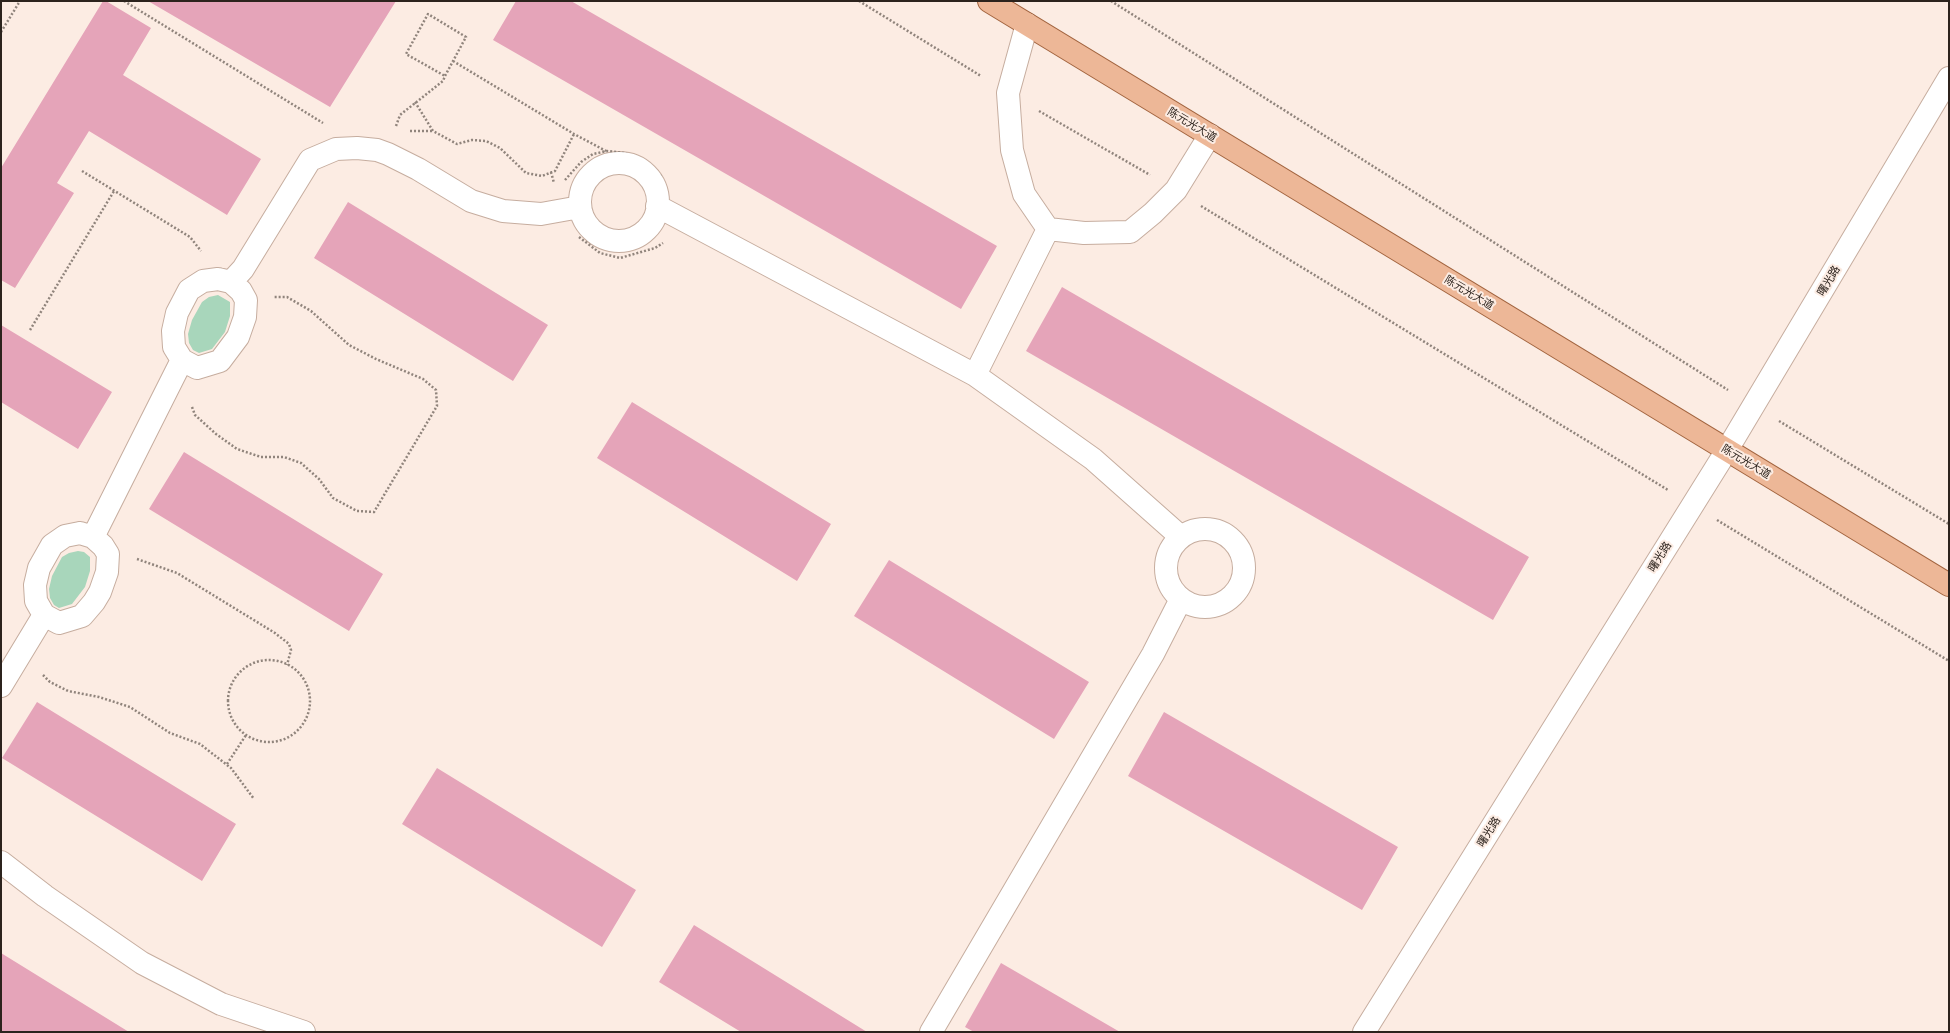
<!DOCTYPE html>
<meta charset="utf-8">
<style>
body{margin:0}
#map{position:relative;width:1950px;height:1033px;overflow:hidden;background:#fcece3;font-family:Figtree,sans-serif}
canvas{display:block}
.frame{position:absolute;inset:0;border:2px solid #2c231d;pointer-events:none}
</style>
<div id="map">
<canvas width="1950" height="1033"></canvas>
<div class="frame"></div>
</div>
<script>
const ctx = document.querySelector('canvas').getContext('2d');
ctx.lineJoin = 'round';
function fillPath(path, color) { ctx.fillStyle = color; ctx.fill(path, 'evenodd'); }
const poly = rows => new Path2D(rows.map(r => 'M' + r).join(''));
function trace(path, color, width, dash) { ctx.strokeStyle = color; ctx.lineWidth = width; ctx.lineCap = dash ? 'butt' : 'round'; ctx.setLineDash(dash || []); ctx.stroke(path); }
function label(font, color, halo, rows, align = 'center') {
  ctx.font = font + ' Figtree,"Noto Sans SC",sans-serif'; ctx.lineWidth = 4; ctx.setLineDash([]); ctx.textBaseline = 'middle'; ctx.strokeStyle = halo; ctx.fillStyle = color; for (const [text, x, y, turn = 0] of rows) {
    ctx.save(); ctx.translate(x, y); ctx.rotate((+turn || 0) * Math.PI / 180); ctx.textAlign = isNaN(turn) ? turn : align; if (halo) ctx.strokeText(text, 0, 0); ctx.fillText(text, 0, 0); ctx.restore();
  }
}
const green = poly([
 [218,295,230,302,230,316,225,332,212,349,199,353,193,350,189,343,188,334,192,320,202,302,209,297],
 [78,551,84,552,90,557,90,571,85,587,72,604,59,608,54,605,50,598,49,589,52,576,62,557,69,553]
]);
const building = poly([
 [103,1,106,1,151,28,123,75,261,159,227,215,89,131,57,183,74,193,15,288,1,280,1,168],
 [148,1,396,1,330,107],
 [516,1,571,1,997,246,961,309,493,40],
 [348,202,548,325,513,381,314,258],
 [1062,287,1529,557,1493,620,1026,351],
 [1,325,112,392,78,449,1,402],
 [632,402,831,524,797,581,597,458],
 [184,452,383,574,349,631,149,509],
 [889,560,1089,682,1054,739,854,616],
 [37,702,236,824,202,881,2,758],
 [1164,712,1398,847,1362,910,1128,776],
 [437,768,636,890,602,947,402,824],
 [694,925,867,1032,741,1032,659,982],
 [1,953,129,1032,1,1032],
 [1001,963,1120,1032,974,1032,965,1027]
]);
const path = poly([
 [124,1,323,123],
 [859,1,981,76],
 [1111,1,1728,390],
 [1,32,20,1],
 [453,61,574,134,606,151],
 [415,102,433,131,457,144,472,140,486,141,500,148,526,173,542,176,555,171,574,134],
 [1039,111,1150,175],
 [396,126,400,115,443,81,445,76,453,61,466,37,428,14,406,54,445,76],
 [410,131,433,131],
 [82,171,190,237,201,251],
 [551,172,554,183],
 [565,180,581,162,593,154,607,151,625,153,639,160,662,177],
 [1201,206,1668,490],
 [579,237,600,253,620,258,655,248,663,243],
 [30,330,114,191],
 [192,407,195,415,216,434,237,449,261,457,284,457,301,463,319,479,333,498,357,511,374,512,437,406,436,390,423,379,376,359,349,345,311,311,287,297,274,297],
 [1779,421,1949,524],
 [1717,520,1949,661],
 [137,559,177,573,275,633,289,644,291,650,287,665],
 '228 701a41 41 0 1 1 82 0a41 41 0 1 1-82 0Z',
 [43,675,50,682,68,691,99,697,130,707,170,733,200,744,231,768,254,799],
 [227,764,246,735]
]);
const minor = poly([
 [1027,24,1008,93,1012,150,1024,194,1048,229,1084,233,1130,232,1153,213,1176,190,1210,135],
 '580 202a39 39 0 1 1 78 0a39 39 0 1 1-78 0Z',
 [657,206,975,375,1093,459,1181,537],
 [218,279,231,282,241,291,246,300,245,317,238,337,220,361,197,368,182,360,174,347,173,331,177,313,189,290,203,281,218,279],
 [231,282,243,269,310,160,336,149,357,148,377,150,388,154,418,169,471,201,503,211,541,214,580,207],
 [975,375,1048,229],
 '1166 568a39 39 0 1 1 78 0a39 39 0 1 1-78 0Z',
 [80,533,93,537,103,546,108,554,107,572,100,592,94,602,82,616,59,623,44,615,36,601,35,585,39,568,52,545,65,536,80,533],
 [93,537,182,360],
 [1,686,44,615],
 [1,862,45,896,142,963,221,1004,304,1032],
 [931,1032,1153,654,1181,599],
 [1364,1032,1727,450,1949,78]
]);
const major = poly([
 [989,1,1949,585]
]);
const streetNames = [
 ["陈元光大道",1192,125,31],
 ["曙光路",1829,281,-59],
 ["陈元光大道",1469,293,31],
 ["陈元光大道",1746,462,31],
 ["曙光路",1660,557,-58],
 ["曙光路",1489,832,-58]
];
fillPath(green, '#a8d6bb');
fillPath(building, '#e5a4b9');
trace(minor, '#c6ad9f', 24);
trace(major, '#a2643f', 24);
trace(path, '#90847c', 2.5, [2, 2]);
trace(minor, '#fff', 22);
trace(major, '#edb797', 22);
label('11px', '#2c231d', '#fcece3', streetNames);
</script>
